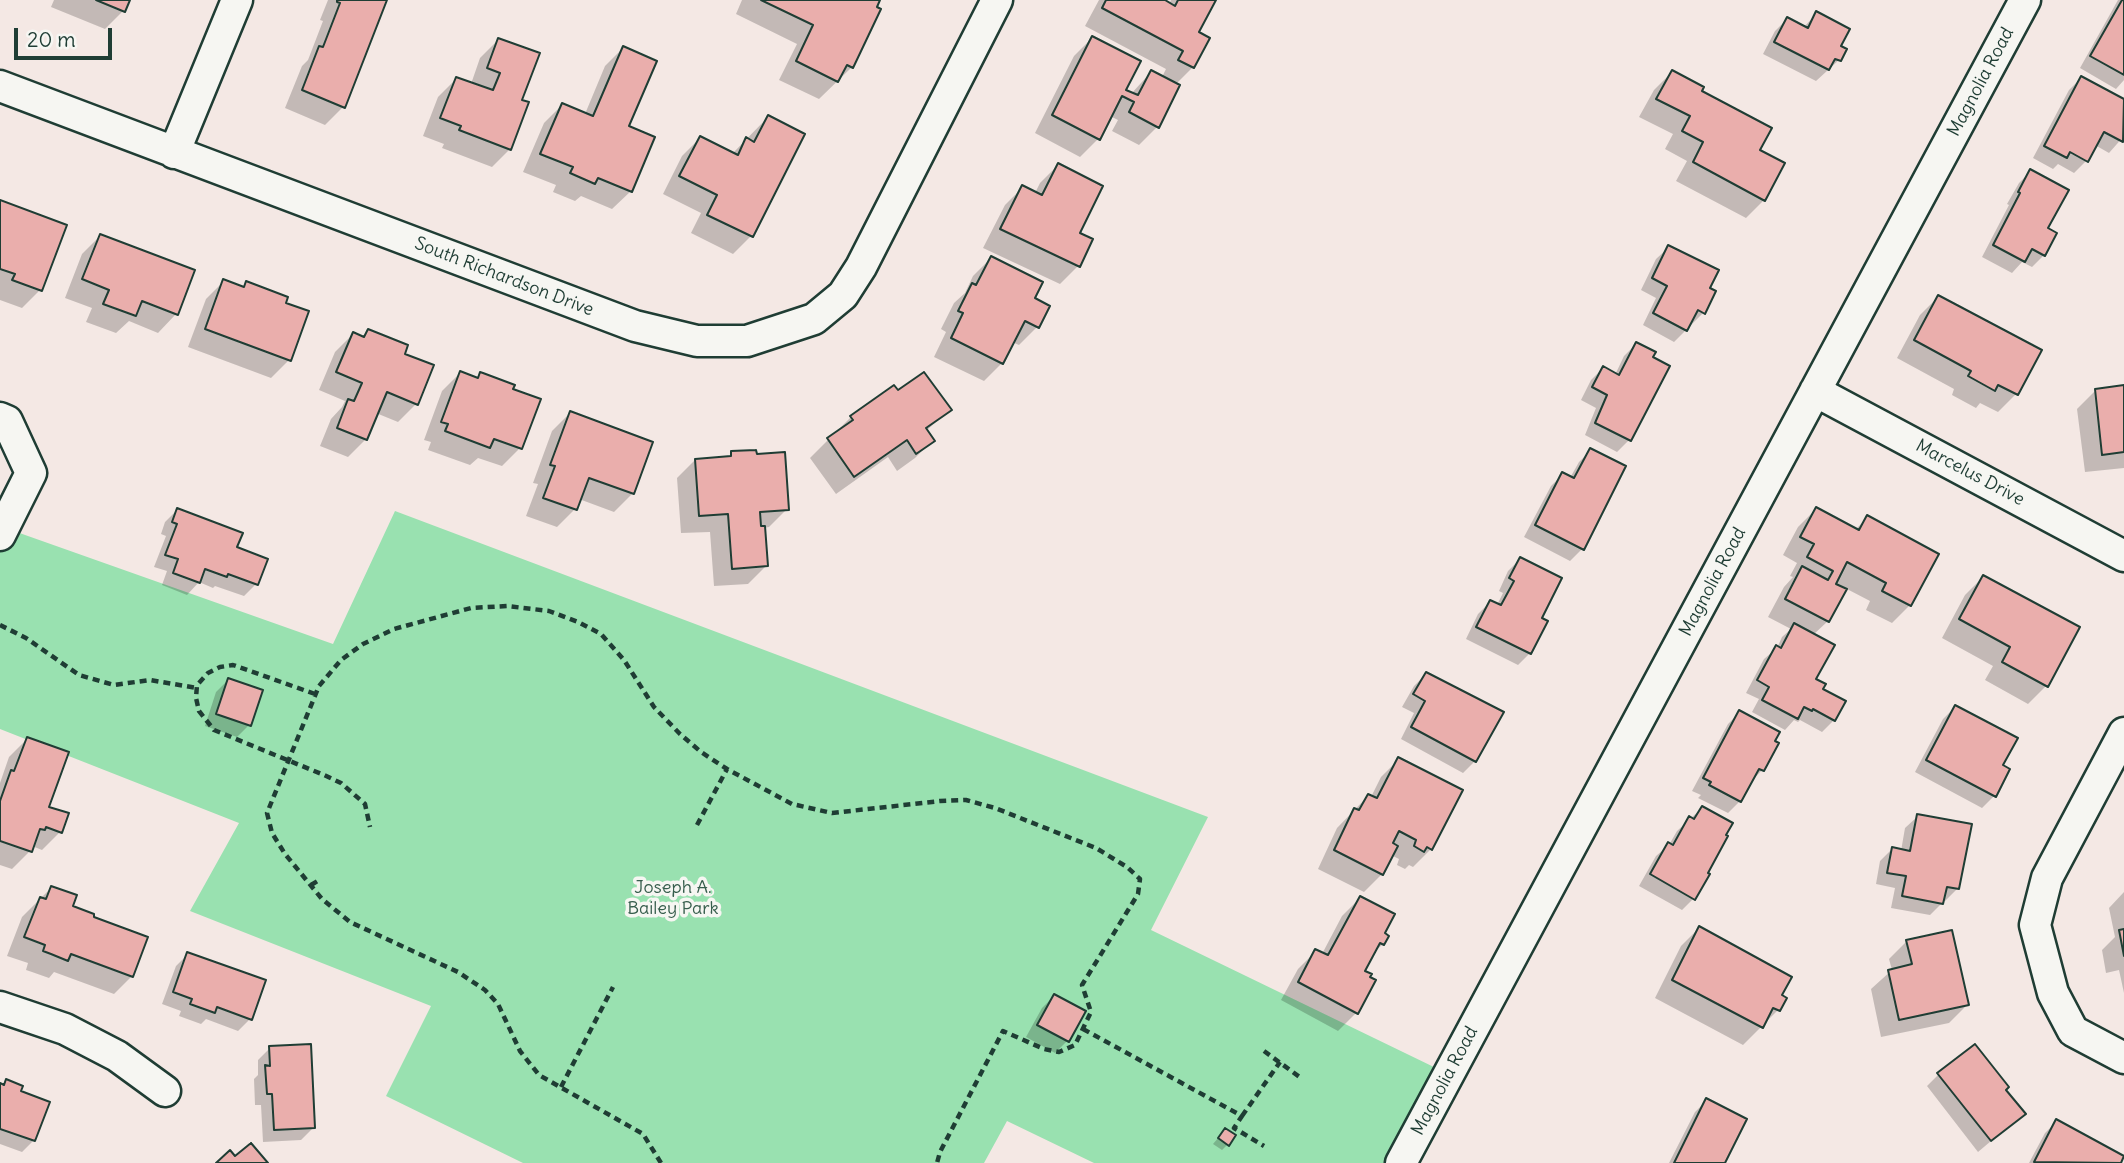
<!DOCTYPE html>
<style>
body{margin:0}
#map{position:relative;width:2124px;height:1163px;overflow:hidden;background:#f4e8e4;font-family:Delius,sans-serif}
canvas{display:block}
.scale{position:absolute;left:14px;top:28px;width:98px;height:32px;box-sizing:border-box;border:4px solid #1f3d34;border-top:0;padding-left:9px;font-size:21px;line-height:24px;white-space:nowrap;color:#1f3d34;-webkit-text-stroke:5px #f6f6f2;paint-order:stroke}
</style>
<div id="map">
<canvas width="2124" height="1163"></canvas>
<div class="scale">20 m</div>
</div>
<script>
const ctx = document.querySelector('canvas').getContext('2d');
ctx.lineJoin = 'round';
function fillPath(path, color) { ctx.fillStyle = color; ctx.fill(path, 'evenodd'); }
const poly = rows => new Path2D(rows.map(r => 'M' + r).join(''));
function trace(path, color, width, dash) { ctx.strokeStyle = color; ctx.lineWidth = width; ctx.lineCap = dash ? 'butt' : 'round'; ctx.setLineDash(dash || []); ctx.stroke(path); }
function label(font, color, halo, rows, align = 'center') {
  ctx.font = font + ' Delius,sans-serif'; ctx.lineWidth = 7; ctx.setLineDash([]); ctx.textBaseline = 'middle'; ctx.strokeStyle = halo; ctx.fillStyle = color; for (const [text, x, y, turn = 0] of rows) {
    ctx.save(); ctx.translate(x, y); ctx.rotate((+turn || 0) * Math.PI / 180); ctx.textAlign = isNaN(turn) ? turn : align; if (halo) ctx.strokeText(text, 0, 0); ctx.fillText(text, 0, 0); ctx.restore();
  }
}
const green = poly([
 [395,511,1208,817,1151,930,1438,1069,1386,1163,1094,1163,1007,1121,984,1163,523,1163,386,1096,431,1006,190,911,239,823,0,729,0,551,11,530,333,644]
]);
const shadow = poly([
 [54,0,129,0,123,11,105,29,51,7],
 [328,0,386,0,343,107,325,125,285,108,302,66,308,60,323,21,320,20],
 [742,0,878,0,852,67,819,99,779,80,797,44,736,14],
 [1099,0,1161,0,1169,4,1171,0,1214,0,1197,33,1193,67,1176,84,1157,127,1139,145,1112,131,1118,120,1110,116,1098,139,1080,157,1035,133,1074,56,1092,38,1124,91,1131,94,1151,72,1162,77,1166,69,1085,26],
 [2118,0,2124,0,2124,80,2116,89,2080,68],
 [1817,13,1839,46,1839,60,1816,81,1763,54,1775,31,1787,19,1804,27],
 [498,40,520,100,510,149,492,167,442,148,444,144,423,136,438,97,456,79,471,84,480,58],
 [623,48,631,191,612,209,581,196,575,201,553,192,556,185,523,172,544,123,562,105,585,114,605,66],
 [1672,72,1700,92,1758,150,1764,200,1746,218,1676,181,1687,161,1665,149,1673,134,1639,117,1654,90],
 [2081,78,2124,101,2124,136,2109,153,2095,145,2086,161,2074,173,2058,164,2053,169,2033,158,2069,90],
 [768,117,802,135,751,236,733,254,691,233,701,213,663,194,682,156,700,138,732,154],
 [1058,165,1077,234,1078,266,1060,284,983,248,1005,205,1023,187,1035,193,1040,183],
 [2031,171,2045,229,2055,234,2044,255,2032,267,2022,262,2012,273,1982,257,2009,205,2007,204,2019,183],
 [0,201,65,226,40,290,22,308,0,300],
 [100,236,193,271,176,314,158,333,129,321,116,333,86,322,92,308,65,298,82,254],
 [1669,247,1708,289,1703,313,1691,325,1689,324,1686,330,1674,342,1643,325,1656,298,1641,290,1656,259],
 [991,258,1033,299,1048,306,1037,327,1019,345,1012,342,1002,363,984,381,934,357,946,332,941,329,954,303,965,293,973,276],
 [224,281,242,288,246,284,284,304,289,360,271,378,188,347,206,299],
 [1938,297,2016,394,1998,412,1980,403,1976,408,1952,395,1954,389,1897,358,1920,315],
 [368,331,403,355,416,404,398,422,376,413,366,439,348,457,320,446,331,419,342,407,345,401,319,390,335,352,353,334,361,338],
 [1636,344,1650,358,1667,367,1629,440,1617,452,1585,435,1596,408,1581,400,1591,380,1603,368,1615,375,1624,356],
 [460,373,475,379,480,374,520,448,502,466,478,458,470,465,428,450,431,442,424,440,442,391],
 [2124,387,2124,468,2085,472,2077,409,2095,391],
 [897,393,949,410,926,431,933,440,915,458,897,471,888,457,836,494,810,458,851,417],
 [570,413,651,443,632,494,614,512,579,499,575,509,557,527,526,516,538,484,533,483,552,431],
 [1591,450,1582,549,1570,561,1524,537,1551,486,1563,474,1570,478,1579,462],
 [732,453,787,509,769,527,763,528,766,566,748,584,714,586,710,532,681,533,677,478,695,460,727,458],
 [1816,509,1855,530,1867,518,1910,605,1892,623,1866,610,1870,601,1845,588,1828,621,1813,635,1814,680,1834,720,1822,732,1800,720,1798,722,1794,720,1785,730,1752,712,1759,699,1746,693,1764,659,1777,648,1782,637,1791,629,1768,617,1784,587,1793,577,1790,576,1797,563,1783,555,1798,527],
 [177,510,235,548,256,584,244,596,215,586,213,588,199,582,187,595,162,585,167,571,154,567,166,536,161,534,165,522],
 [1520,559,1540,619,1530,653,1518,665,1466,639,1478,614,1490,602,1497,605,1503,593,1499,591,1508,571],
 [1983,577,2078,628,2046,686,2028,704,1985,680,1993,666,1942,638,1965,595],
 [1426,674,1475,761,1463,773,1401,739,1414,713,1402,707,1414,686],
 [228,680,249,725,237,737,205,726,216,692],
 [1955,707,2001,766,1994,796,1982,808,1915,772,1943,719],
 [1740,712,1776,744,1762,770,1750,783,1740,801,1728,813,1698,798,1701,795,1692,791,1728,724],
 [27,739,47,808,60,832,42,850,32,846,30,851,12,869,0,865,0,783,9,757],
 [1399,759,1431,849,1413,867,1409,865,1405,869,1397,865,1399,859,1391,855,1382,874,1364,892,1318,869,1337,828,1368,796,1371,797,1381,777],
 [1702,808,1694,898,1682,910,1639,886,1656,856,1669,845,1677,831],
 [1918,816,1957,889,1945,901,1942,900,1942,903,1930,915,1891,908,1895,888,1876,884,1880,861,1892,849,1901,851,1905,828],
 [51,888,132,976,114,994,54,972,49,978,32,972,26,970,28,963,7,956,22,917],
 [2124,892,2124,993,2119,970,2106,973,2102,950,2115,937,2109,908],
 [1360,898,1382,934,1383,944,1371,955,1363,972,1356,1013,1338,1031,1281,1000,1298,969,1316,951,1322,954,1342,916],
 [1699,928,1785,999,1778,1010,1743,1045,1655,998,1681,946],
 [1907,941,1967,1005,1949,1023,1881,1037,1871,989,1892,970,1889,959],
 [188,954,250,1019,238,1031,206,1019,201,1024,179,1016,181,1011,162,1004,176,966],
 [1054,996,1083,1012,1067,1041,1055,1053,1026,1037,1042,1008],
 [270,1048,313,1128,301,1140,263,1142,261,1105,255,1105,254,1079,258,1075,258,1060],
 [1939,1074,2004,1090,2023,1114,1978,1152,1927,1086],
 [6,1082,19,1092,34,1140,22,1152,0,1144,0,1085,2,1086],
 [1707,1100,1723,1163,1669,1163,1695,1112],
 [2057,1121,2122,1157,2119,1163,2029,1163,2045,1133],
 [1225,1130,1227,1145,1222,1150,1213,1144]
]);
const building = poly([
 [96,0,130,0,125,12,96,0],
 [337,0,387,0,345,108,302,90,319,46,323,47,340,3,337,2,337,0],
 [761,0,880,0,877,7,881,9,853,68,847,65,838,82,796,61,813,25,761,0],
 [1106,0,1165,0,1175,6,1178,0,1216,0,1199,32,1210,38,1194,68,1178,60,1183,51,1102,8,1106,0],
 [2122,0,2124,0,2124,75,2090,56,2122,0],
 [1816,11,1850,29,1841,46,1847,49,1841,61,1835,59,1829,70,1774,42,1787,17,1808,28,1816,11],
 [1092,36,1141,61,1126,90,1138,95,1151,70,1180,85,1159,128,1129,112,1134,102,1122,96,1100,140,1052,115,1092,36],
 [498,38,540,53,522,100,529,102,511,150,459,130,461,126,440,118,456,77,493,90,500,73,487,68,498,38],
 [623,46,657,61,629,126,655,137,632,192,598,178,595,184,570,173,573,167,540,154,562,103,593,116,623,46],
 [1672,70,1704,87,1702,91,1772,128,1760,150,1785,163,1765,201,1693,162,1703,142,1682,131,1690,116,1656,99,1672,70],
 [2081,76,2124,99,2123,142,2104,132,2088,162,2070,152,2067,158,2044,146,2081,76],
 [768,115,805,134,753,237,707,215,717,195,679,176,700,136,738,155,746,137,754,142,768,115],
 [1058,163,1103,186,1080,233,1093,239,1080,267,1000,229,1022,185,1042,195,1058,163],
 [2030,169,2069,190,2048,228,2057,233,2045,256,2032,249,2025,262,1993,245,2020,193,2018,192,2030,169],
 [0,200,67,225,42,291,12,280,15,274,0,269,0,200],
 [100,234,195,270,178,315,142,301,136,316,103,304,109,290,82,279,100,234],
 [1668,245,1719,270,1710,288,1716,291,1705,314,1698,310,1687,331,1653,313,1667,286,1652,278,1668,245],
 [991,256,1043,282,1035,298,1050,306,1039,328,1025,321,1003,364,951,338,963,313,958,311,972,283,976,285,991,256],
 [223,279,244,287,246,281,288,297,286,303,309,311,291,361,205,329,223,279],
 [1938,295,2042,350,2018,395,1998,385,1995,391,1968,376,1971,371,1914,340,1938,295],
 [368,329,408,345,405,354,434,365,418,405,387,392,367,440,337,428,348,399,354,401,362,383,336,372,353,332,364,337,368,329],
 [1636,342,1656,352,1653,357,1670,366,1631,441,1595,423,1607,395,1592,387,1603,366,1619,375,1636,342],
 [460,371,478,378,480,372,483,373,515,385,513,389,541,399,522,449,494,439,490,448,445,431,448,424,441,422,460,371],
 [924,372,952,410,926,428,935,441,916,454,907,440,854,477,827,438,853,420,850,416,894,385,898,390,924,372],
 [2124,385,2124,452,2102,455,2095,389,2124,385],
 [570,411,653,442,634,494,589,478,577,510,543,498,555,466,550,465,570,411],
 [1590,448,1626,466,1584,550,1535,525,1562,472,1574,478,1590,448],
 [756,450,757,454,785,452,789,510,760,512,761,526,765,526,768,566,732,569,728,514,699,516,695,459,731,456,731,451,756,450],
 [1816,507,1859,530,1867,515,1939,554,1911,606,1882,591,1886,583,1847,562,1836,584,1847,589,1829,622,1785,599,1802,566,1828,580,1833,571,1807,557,1814,544,1800,537,1816,507],
 [177,508,243,533,237,547,268,559,258,585,228,574,227,577,205,569,200,583,173,573,178,559,165,555,177,524,172,522,177,508],
 [1520,557,1562,578,1542,618,1548,621,1531,654,1476,627,1490,600,1501,605,1514,581,1509,578,1520,557],
 [1983,575,2080,627,2048,687,2002,662,2010,647,1959,619,1983,575],
 [1794,623,1835,645,1816,679,1826,684,1823,689,1846,701,1835,721,1813,709,1812,711,1804,707,1798,719,1762,700,1769,687,1757,680,1776,645,1781,648,1794,623],
 [1426,672,1504,712,1476,762,1411,727,1425,701,1413,694,1426,672],
 [228,678,263,690,251,726,216,714,228,678],
 [1955,705,2018,738,2003,765,2010,769,1996,797,1926,760,1955,705],
 [1739,710,1780,732,1775,741,1779,743,1764,771,1759,769,1741,802,1709,785,1711,782,1703,778,1739,710],
 [27,737,69,752,49,807,69,813,62,833,46,827,45,830,40,829,32,852,0,841,0,801,11,770,14,771,27,737],
 [1398,757,1463,790,1432,850,1427,847,1424,852,1414,846,1416,840,1399,831,1393,843,1398,846,1383,875,1334,850,1354,808,1359,810,1368,794,1377,798,1398,757],
 [1702,806,1733,823,1726,835,1728,836,1708,873,1710,874,1695,900,1650,874,1668,842,1673,845,1689,816,1694,819,1702,806],
 [1917,814,1972,824,1959,889,1947,887,1943,904,1902,896,1906,876,1887,873,1892,847,1910,851,1917,814],
 [51,886,77,895,73,906,94,914,94,917,148,937,133,977,71,954,68,961,51,954,43,951,45,945,24,937,40,897,46,899,51,886],
 [1360,896,1395,914,1385,933,1389,936,1384,945,1380,943,1365,971,1372,974,1370,977,1376,980,1358,1014,1298,982,1315,949,1328,955,1360,896],
 [1699,926,1792,977,1782,995,1787,998,1780,1011,1773,1008,1763,1028,1672,980,1699,926],
 [2124,929,2124,956,2119,930,2124,929],
 [1952,930,1969,1005,1899,1020,1888,970,1912,964,1906,940,1952,930],
 [187,952,266,980,252,1020,217,1007,215,1013,190,1004,192,999,173,992,187,952],
 [1054,994,1086,1011,1069,1042,1037,1025,1054,994],
 [311,1044,315,1128,274,1130,272,1094,267,1094,265,1065,270,1066,269,1046,311,1044],
 [1975,1044,2009,1087,2006,1090,2026,1114,1991,1141,1937,1073,1975,1044],
 [6,1079,23,1086,21,1091,50,1102,35,1141,0,1129,0,1083,4,1085,6,1079],
 [1706,1098,1747,1119,1725,1163,1674,1163,1706,1098],
 [2056,1119,2124,1156,2121,1163,2034,1162,2056,1119],
 [1225,1128,1236,1135,1229,1146,1218,1138,1225,1128],
 [251,1143,268,1163,216,1163,230,1150,235,1156,251,1143]
]);
const path = poly([
 [0,625,26,638,79,675,114,685,150,680,197,688],
 [315,694,233,665,220,667,208,673,197,685,196,698,199,711,214,730,324,775,341,783,365,804,370,827],
 [697,825,727,769],
 [311,885,321,879],
 [1083,1029,1242,1116,1234,1128,1264,1146],
 [1264,1051,1301,1078],
 [561,1087,613,987],
 [1242,1116,1280,1062],
 [661,1163,643,1134,539,1075,520,1051,498,1004,485,990,458,972,350,922,322,899,285,854,272,833,267,813,319,686,341,660,363,644,394,629,471,608,507,606,549,611,578,622,601,634,624,660,654,707,680,734,701,752,727,769,792,804,832,813,940,801,966,800,995,808,1096,848,1127,867,1140,879,1138,894,1082,985,1091,1012,1075,1045,1059,1052,1044,1049,1003,1031,940,1152,937,1163]
]);
const street = poly([
 [0,86,635,326,697,341,747,341,814,319,843,295,861,267,997,0],
 [174,153,237,0],
 [1815,391,2124,556],
 [0,418,7,421,31,473,0,535],
 [2124,733,2047,878,2035,925,2053,993,2073,1031,2124,1058],
 [0,1007,65,1029,117,1056,165,1091],
 [1401,1163,2025,0]
]);
const streetNames = [
 ["Magnolia Road",1981,82,-62],
 ["South Richardson Drive",504,277,21],
 ["Marcelus Drive",1970,473,28],
 ["Magnolia Road",1713,582,-62],
 ["Magnolia Road",1445,1081,-62]
];
const parkNames = [
 ["Joseph A.",673,888],
 ["Bailey Park",673,909]
];
fillPath(green, '#99e1b0');
fillPath(shadow, '#0003');
fillPath(building, '#eaaeac');
trace(building, '#1f3d34', 2);
trace(street, '#1f3d34', 35);
trace(path, '#1f3d34', 4.5, [7, 5]);
trace(street, '#f6f6f2', 30);
label('18px', '#1f3d34', '#f6f6f2', streetNames);
label('18px', '#375e4d', '#f6f6f2', parkNames);
</script>
